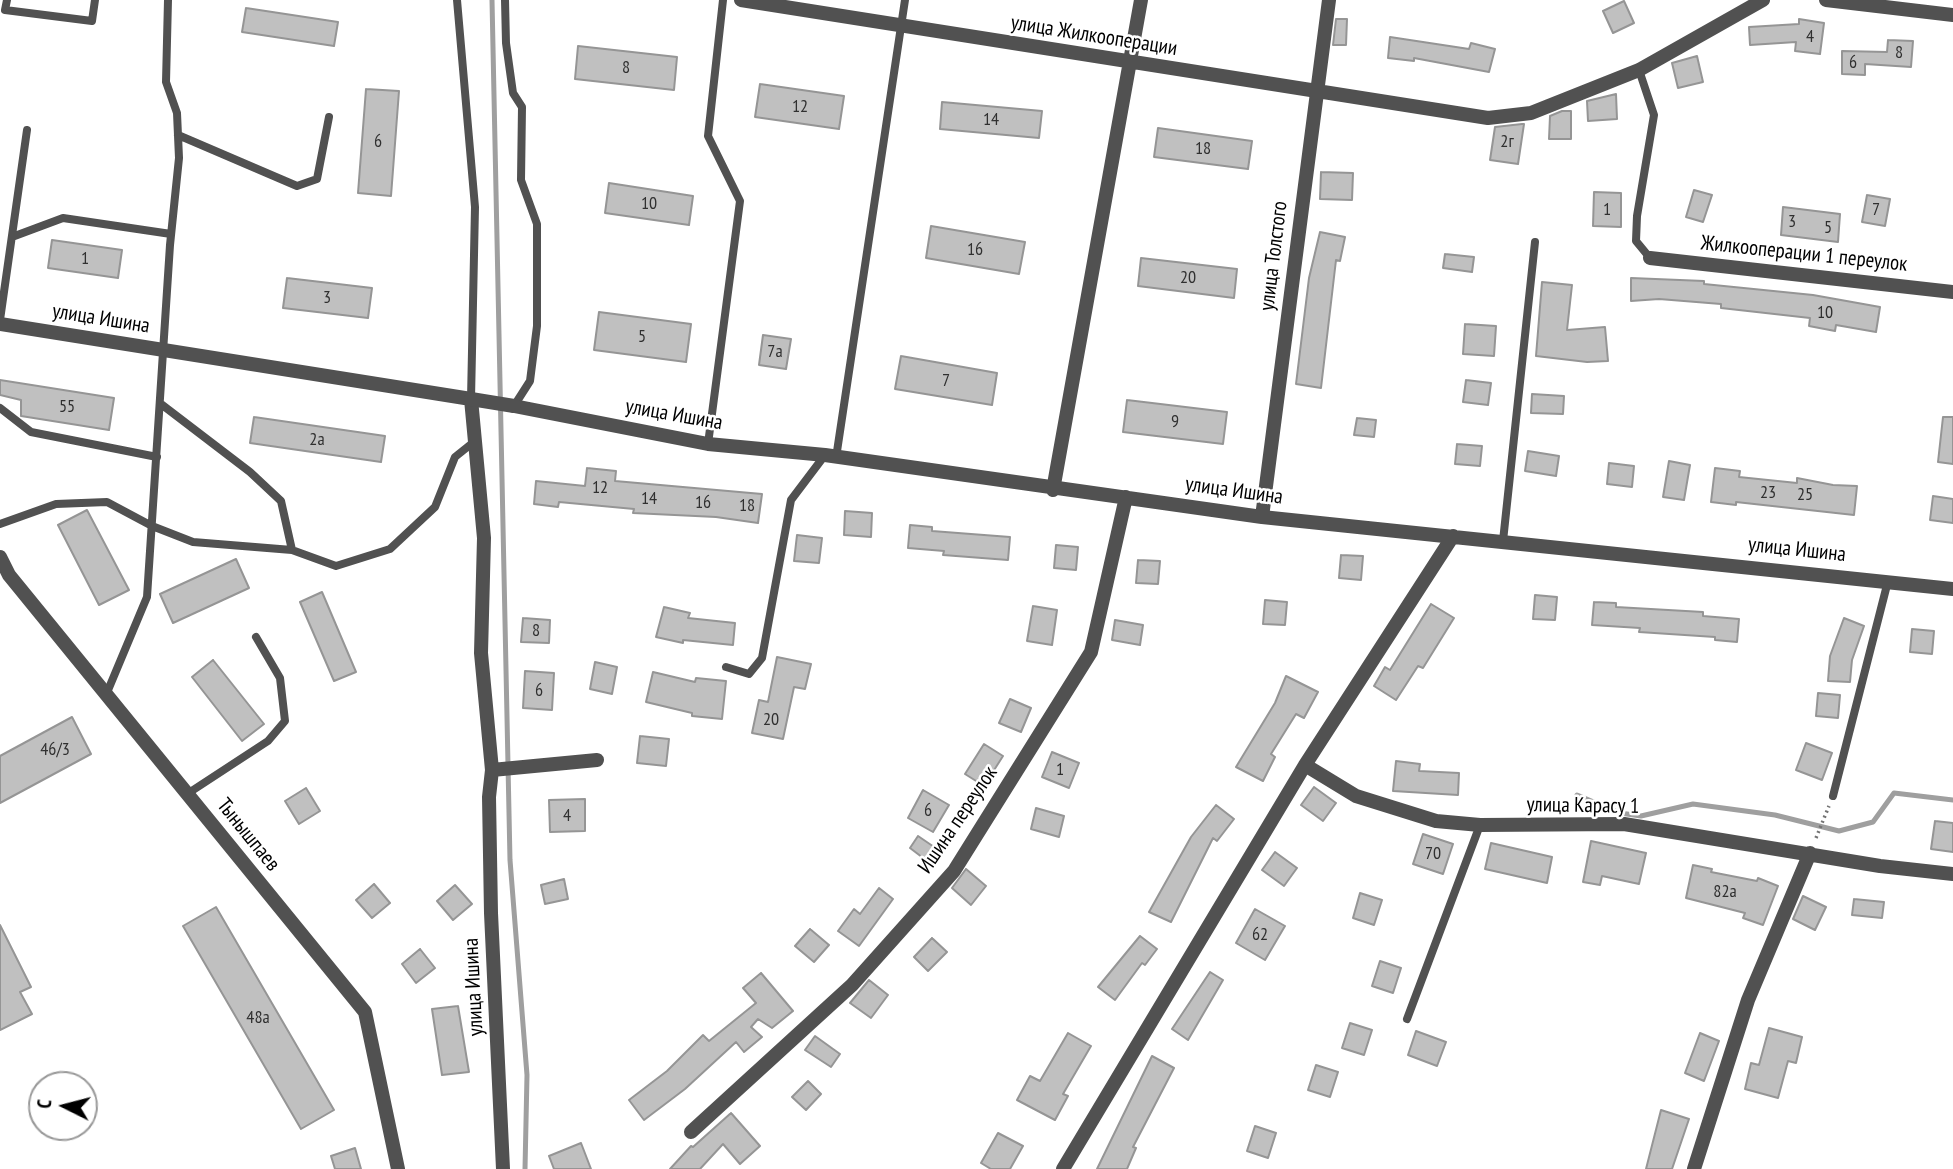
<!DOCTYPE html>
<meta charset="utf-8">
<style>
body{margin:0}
#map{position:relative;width:1953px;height:1169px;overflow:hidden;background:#fff;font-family:"PT Sans Narrow",sans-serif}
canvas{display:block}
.north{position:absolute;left:28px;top:1071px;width:70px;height:70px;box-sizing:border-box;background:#fff;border:2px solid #999;border-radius:50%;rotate:276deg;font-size:19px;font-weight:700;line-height:28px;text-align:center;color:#000}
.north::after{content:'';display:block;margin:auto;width:24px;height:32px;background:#000;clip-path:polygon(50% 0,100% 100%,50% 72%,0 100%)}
</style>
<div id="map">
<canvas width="1953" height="1169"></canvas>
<div class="north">С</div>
</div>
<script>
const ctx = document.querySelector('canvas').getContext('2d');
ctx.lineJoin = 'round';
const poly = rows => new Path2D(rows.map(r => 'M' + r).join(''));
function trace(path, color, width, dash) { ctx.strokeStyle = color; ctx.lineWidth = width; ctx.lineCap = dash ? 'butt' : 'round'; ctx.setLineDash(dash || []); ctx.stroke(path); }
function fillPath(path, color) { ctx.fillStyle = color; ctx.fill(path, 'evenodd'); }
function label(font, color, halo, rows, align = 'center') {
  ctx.font = font + ' "PT Sans Narrow",sans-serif'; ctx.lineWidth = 5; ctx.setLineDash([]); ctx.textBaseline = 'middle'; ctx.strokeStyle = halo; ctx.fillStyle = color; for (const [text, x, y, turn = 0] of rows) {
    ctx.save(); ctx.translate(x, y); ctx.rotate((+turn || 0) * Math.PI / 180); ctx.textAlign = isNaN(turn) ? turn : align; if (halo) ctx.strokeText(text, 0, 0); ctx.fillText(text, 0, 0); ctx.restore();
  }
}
const stream = poly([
 [492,0,510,860,527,1075,525,1169],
 [1577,795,1620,813,1641,816,1693,804,1775,815,1839,831,1873,822,1894,793,1953,800]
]);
const building = poly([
 [1624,1,1634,23,1613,33,1603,11,1624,1],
 [246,8,338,22,334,46,242,32,246,8],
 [1336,19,1347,19,1346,45,1333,45,1336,19],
 [1799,19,1824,23,1820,54,1795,51,1796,42,1750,45,1749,27,1799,24,1799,19],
 [1390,37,1469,49,1471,43,1495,49,1489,72,1414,58,1414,61,1388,58,1390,37],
 [1888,40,1913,41,1911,67,1865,64,1865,75,1842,74,1842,51,1887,52,1888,40],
 [578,46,677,57,674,90,575,79,578,46],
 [1697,56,1703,82,1678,88,1672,63,1697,56],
 [760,84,844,96,839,129,755,117,760,84],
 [366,89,399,91,391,196,358,193,366,89],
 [1616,94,1617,119,1588,121,1587,101,1616,94],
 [942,102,1042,111,1039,138,940,129,942,102],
 [1562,111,1571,111,1571,139,1549,139,1550,116,1562,111],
 [1522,124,1524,124,1518,164,1490,160,1495,127,1522,124],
 [1158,128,1252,141,1248,169,1154,157,1158,128],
 [1321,172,1353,173,1352,200,1320,199,1321,172],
 [609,183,693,196,689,225,605,213,609,183],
 [1694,190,1712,195,1703,222,1686,217,1694,190],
 [1594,192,1621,193,1621,227,1593,226,1594,192],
 [1867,195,1890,199,1885,226,1862,222,1867,195],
 [1783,207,1840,214,1838,242,1781,235,1783,207],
 [931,226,1025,242,1019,274,926,258,931,226],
 [1320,232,1345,237,1340,261,1336,260,1321,388,1296,384,1309,278,1320,232],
 [52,240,122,250,118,278,48,268,52,240],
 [1445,254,1474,257,1472,272,1443,268,1445,254],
 [1141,258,1237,269,1234,298,1138,286,1141,258],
 [287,278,372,288,368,318,283,308,287,278],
 [1631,278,1704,281,1704,284,1813,295,1880,307,1876,332,1836,325,1835,331,1809,326,1810,318,1721,308,1721,304,1659,299,1631,301,1631,278],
 [1542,282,1572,285,1567,330,1605,327,1608,361,1587,362,1536,356,1542,282],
 [599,312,691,324,686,362,594,350,599,312],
 [1465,324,1496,326,1494,356,1463,354,1465,324],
 [763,335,791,339,786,369,759,365,763,335],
 [901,356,997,373,992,405,895,389,901,356],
 [0,380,114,398,109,430,21,416,21,400,0,395,0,380],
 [1466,380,1491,383,1488,405,1463,402,1466,380],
 [1532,394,1564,396,1563,414,1531,413,1532,394],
 [1127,400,1227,412,1223,444,1123,432,1127,400],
 [254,417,385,436,381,462,250,443,254,417],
 [1943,417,1953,417,1953,464,1938,462,1943,417],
 [1357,418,1376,420,1374,437,1354,435,1357,418],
 [1457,444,1482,446,1480,466,1455,464,1457,444],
 [1528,451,1559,456,1556,476,1525,471,1528,451],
 [1669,461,1690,465,1684,500,1663,497,1669,461],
 [1609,463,1634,466,1632,487,1607,484,1609,463],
 [587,468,616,471,615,481,762,494,758,523,716,517,633,513,634,509,559,502,558,507,534,504,536,481,585,486,587,468],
 [1715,468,1740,471,1739,477,1797,483,1797,478,1833,485,1857,486,1854,515,1736,502,1736,505,1711,502,1715,468],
 [1933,496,1953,499,1953,523,1930,520,1933,496],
 [87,510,129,590,99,605,58,525,87,510],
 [845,511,872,513,871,537,844,535,845,511],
 [910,525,932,527,932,531,1010,537,1008,560,943,555,944,551,908,548,910,525],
 [797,535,822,538,819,563,794,561,797,535],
 [1056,545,1078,547,1076,570,1054,568,1056,545],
 [1341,555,1363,556,1361,580,1339,578,1341,555],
 [236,559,249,588,173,623,160,594,236,559],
 [1138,560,1160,561,1158,584,1136,583,1138,560],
 [322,592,356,672,334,681,300,602,322,592],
 [1535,595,1557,597,1555,620,1533,619,1535,595],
 [1265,600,1287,602,1285,625,1263,624,1265,600],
 [1594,602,1616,603,1616,607,1703,612,1703,616,1739,619,1737,642,1715,640,1715,637,1639,632,1640,628,1592,625,1594,602],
 [1431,604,1454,618,1423,668,1418,666,1396,700,1374,686,1385,667,1390,670,1431,604],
 [1033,606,1057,610,1052,645,1027,641,1033,606],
 [664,607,690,613,688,618,735,623,733,645,683,640,683,643,656,637,664,607],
 [523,618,550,620,549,643,521,642,523,618],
 [1844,618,1864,626,1852,660,1850,682,1828,681,1830,656,1844,618],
 [1115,620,1143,625,1140,645,1112,640,1115,620],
 [1912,629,1934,631,1932,654,1910,652,1912,629],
 [777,657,811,664,805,689,794,687,783,739,752,733,759,700,768,702,777,657],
 [213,660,264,724,242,741,192,677,213,660],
 [595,662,617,667,612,694,590,689,595,662],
 [525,671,554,673,552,710,523,708,525,671],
 [653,672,695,682,696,678,726,681,722,719,692,716,692,713,646,702,653,672],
 [1286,676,1318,692,1304,718,1296,714,1271,754,1275,757,1263,781,1236,767,1275,703,1286,676],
 [1818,693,1840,695,1838,718,1816,716,1818,693],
 [1010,699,1031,708,1021,732,999,723,1010,699],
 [72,717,91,754,0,803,0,756,72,717],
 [640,736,669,739,666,766,637,763,640,736],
 [1806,743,1832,753,1822,780,1796,770,1806,743],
 [984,744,1003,756,984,786,965,774,984,744],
 [1052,752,1079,763,1069,788,1042,777,1052,752],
 [1396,761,1420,764,1419,771,1459,773,1458,795,1393,791,1396,761],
 [1314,787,1336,803,1323,821,1301,805,1314,787],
 [306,788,320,811,299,824,285,801,306,788],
 [923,790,949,805,933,832,908,818,923,790],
 [585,799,585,831,550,832,549,800,585,799],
 [1216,805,1234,819,1217,841,1213,838,1171,922,1149,912,1191,837,1216,805],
 [1036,808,1064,816,1059,837,1031,829,1036,808],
 [1935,821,1953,823,1953,852,1931,849,1935,821],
 [1423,834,1453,844,1443,874,1413,864,1423,834],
 [918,836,940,851,931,864,910,848,918,836],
 [1591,841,1646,853,1639,884,1602,876,1600,885,1583,882,1591,841],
 [1491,843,1552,857,1547,883,1485,869,1491,843],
 [1275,852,1297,868,1284,886,1262,870,1275,852],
 [1693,865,1712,869,1711,872,1757,881,1758,878,1778,886,1763,925,1743,918,1745,913,1686,898,1693,865],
 [966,869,986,886,971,905,952,888,966,869],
 [564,879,568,899,545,904,541,885,564,879],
 [374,884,390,903,372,918,356,900,374,884],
 [455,885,472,904,453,920,437,901,455,885],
 [879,888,893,899,859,946,838,931,854,909,860,914,879,888],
 [1360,893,1382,900,1374,925,1353,918,1360,893],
 [1803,896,1826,907,1815,930,1793,919,1803,896],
 [1854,899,1884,902,1882,918,1852,915,1854,899],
 [216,907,334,1110,301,1129,183,926,216,907],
 [1255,909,1285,926,1265,960,1236,943,1255,909],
 [0,925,31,987,20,992,32,1014,0,1030,0,925],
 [810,929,829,945,814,962,795,946,810,929],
 [1140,936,1157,949,1145,965,1142,963,1115,1000,1098,987,1140,936],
 [932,938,947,952,928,971,914,957,932,938],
 [420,949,435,968,416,983,402,964,420,949],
 [1380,961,1401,968,1393,993,1372,986,1380,961],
 [1210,972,1223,980,1188,1040,1172,1029,1210,972],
 [761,973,793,1011,772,1028,758,1019,751,1027,762,1037,744,1052,736,1042,685,1089,644,1120,629,1100,667,1071,703,1035,709,1041,756,1003,743,988,761,973],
 [869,980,888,995,871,1018,850,1003,869,980],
 [458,1006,469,1072,442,1075,432,1009,458,1006],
 [1350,1023,1372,1030,1364,1055,1342,1048,1350,1023],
 [1769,1028,1802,1037,1796,1063,1788,1061,1778,1098,1745,1089,1751,1063,1759,1065,1769,1028],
 [1416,1031,1446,1042,1437,1066,1408,1055,1416,1031],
 [1068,1033,1091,1046,1063,1094,1068,1096,1055,1120,1017,1100,1030,1076,1040,1081,1068,1033],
 [1700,1033,1719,1041,1704,1081,1685,1073,1700,1033],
 [815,1036,840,1054,831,1067,805,1050,815,1036],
 [1152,1056,1174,1068,1133,1147,1136,1148,1127,1169,1097,1169,1152,1056],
 [1316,1065,1338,1072,1330,1097,1308,1090,1316,1065],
 [808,1081,821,1094,806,1110,792,1097,808,1081],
 [1661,1110,1689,1119,1672,1169,1646,1169,1661,1110],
 [731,1113,760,1146,740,1164,723,1144,700,1169,670,1169,691,1146,693,1147,731,1113],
 [1255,1126,1276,1133,1268,1158,1247,1151,1255,1126],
 [998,1133,1023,1146,1010,1169,991,1169,981,1163,998,1133],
 [581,1143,591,1169,554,1169,549,1156,581,1143],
 [355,1148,361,1169,335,1169,331,1156,355,1148]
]);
const path = poly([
 [1816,838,1829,806]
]);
const service = poly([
 [7,0,5,10,92,21,95,0],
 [457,0,475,207,471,399],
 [505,0,506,43,513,93,522,107,521,180,537,224,537,326,530,381,514,406],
 [1639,70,1654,115,1637,216,1636,241,1650,258],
 [178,135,297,186,317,179,329,117],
 [12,237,63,218,171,234],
 [0,320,27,130],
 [161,404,250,472,281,501,292,550],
 [0,408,31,432,157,457],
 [708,444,740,201,708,136,723,0],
 [836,458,905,0],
 [0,524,56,504,107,502,152,526,193,542,292,550,336,566,390,549,435,507,455,457,475,441],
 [1503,541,1535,242],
 [726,667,749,674,762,658,791,500,825,455],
 [106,695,147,597,170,245,179,158,177,113,166,82,168,0],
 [187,794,268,741,285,721,280,678,256,637],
 [1833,796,1888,581],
 [1407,1019,1480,825]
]);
const minor = poly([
 [741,0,1488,118,1531,113,1639,70,1763,0],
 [1826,0,1953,15],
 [1650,258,1953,292],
 [0,324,471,399,484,538,481,653,492,770,489,797,491,913,503,1169],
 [514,406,708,444,825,455,1262,517,1953,589],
 [1053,490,1141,0],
 [1262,517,1329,0],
 [0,557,9,575,365,1012,398,1169],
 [1305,765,1356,796,1436,821,1480,825,1624,824,1880,866,1953,874],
 [492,770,597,760],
 [691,1132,852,985,954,871,1091,652,1126,497],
 [1063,1169,1305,765,1453,536],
 [1694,1169,1748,1000,1810,853]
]);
const tertiary = poly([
 [471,399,514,406]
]);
const numberNames = [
 ["4",1810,37],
 ["8",1899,53],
 ["6",1853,63],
 ["8",626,68],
 ["12",800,107],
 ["14",991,120],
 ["6",378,142],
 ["2г",1507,142],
 ["18",1203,149],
 ["10",649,204],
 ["1",1607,210],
 ["7",1876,210],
 ["3",1792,222],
 ["5",1828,228],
 ["16",975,250],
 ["1",85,259],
 ["20",1188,278],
 ["3",327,298],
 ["10",1825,313],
 ["5",642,337],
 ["7а",775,352],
 ["7",946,381],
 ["55",67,407],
 ["9",1175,422],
 ["2а",317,440],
 ["12",600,488],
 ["23",1768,493],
 ["25",1805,495],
 ["14",649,499],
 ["16",703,503],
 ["18",747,506],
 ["8",536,631],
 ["6",539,691],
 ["20",771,720],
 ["46/3",55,750],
 ["1",1060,770],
 ["6",928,811],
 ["4",567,816],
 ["70",1433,854],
 ["82а",1725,892],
 ["62",1260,935],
 ["48а",258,1018]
];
const streetNames = [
 ["улица Жилкооперации",1094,36,9],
 ["Жилкооперации 1 переулок",1804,254,6],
 ["улица Толстого",1274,256,-83],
 ["улица Ишина",101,319,9],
 ["улица Ишина",674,415,10],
 ["улица Ишина",1234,491,8],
 ["улица Ишина",1797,550,6],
 ["улица Карасу 1",1583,806,1],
 ["Ишина переулок",958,820,-56],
 ["Тынышпаев",248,835,51],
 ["улица Ишина",474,987,-93]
];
trace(stream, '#9f9f9f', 5);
fillPath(building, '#c0c0c0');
trace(building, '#959595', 2);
trace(path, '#737373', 3.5, [2, 3.5]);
trace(service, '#515151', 8);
trace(minor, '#515151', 14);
trace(tertiary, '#515151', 14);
label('18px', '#303030', null, numberNames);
label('21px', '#000', '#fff', streetNames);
</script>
